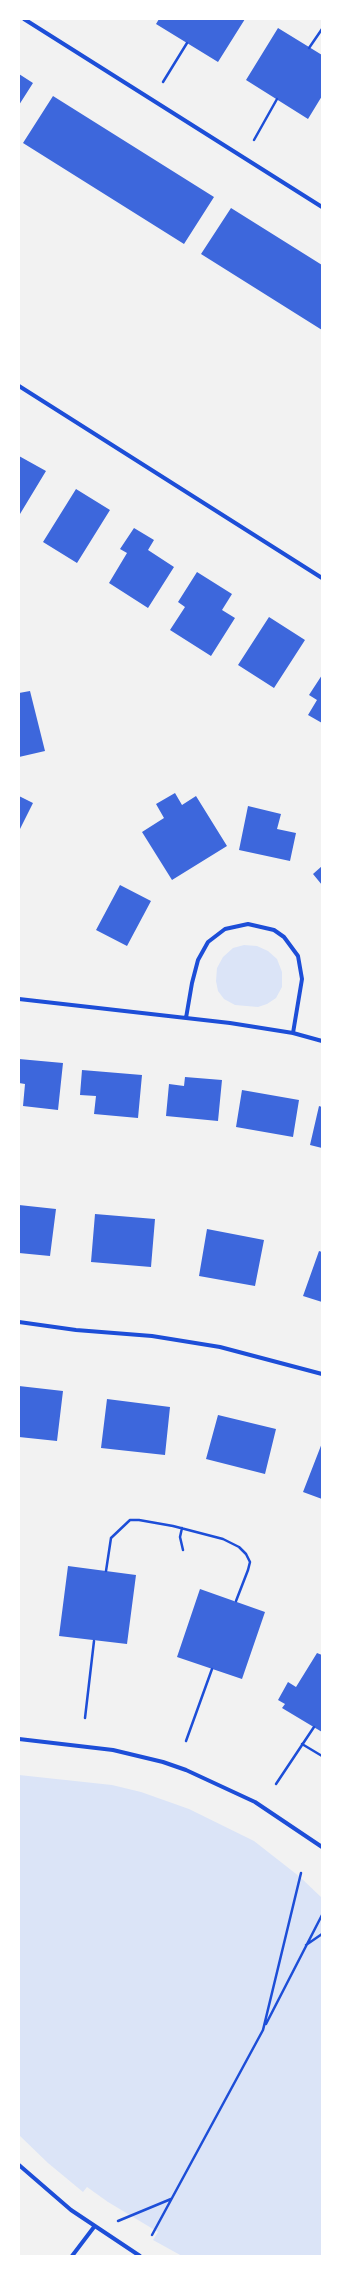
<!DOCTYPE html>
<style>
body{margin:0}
#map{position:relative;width:341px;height:2275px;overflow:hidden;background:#f2f2f2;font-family:Manrope,sans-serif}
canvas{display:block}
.frame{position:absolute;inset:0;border:20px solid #fff;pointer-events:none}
</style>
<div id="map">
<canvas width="341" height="2275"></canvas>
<div class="frame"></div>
</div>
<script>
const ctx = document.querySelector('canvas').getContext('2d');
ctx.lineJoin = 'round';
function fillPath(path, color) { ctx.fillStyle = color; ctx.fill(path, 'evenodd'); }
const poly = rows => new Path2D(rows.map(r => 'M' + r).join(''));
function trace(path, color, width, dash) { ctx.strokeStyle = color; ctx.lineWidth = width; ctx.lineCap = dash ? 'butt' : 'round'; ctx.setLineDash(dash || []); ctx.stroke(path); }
const green = poly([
 [244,945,257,946,268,951,277,959,282,972,282,987,276,998,267,1004,258,1007,235,1005,224,999,218,991,216,981,217,968,223,957,233,948],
 [19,1775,112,1785,141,1792,189,1809,254,1841,300,1877,322,1898,322,2256,182,2256,153,2240,158,2232,108,2202,87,2187,83,2192,48,2163,19,2135]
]);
const building = poly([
 [159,19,245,19,218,62,156,24],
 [278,28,322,55,322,96,308,119,246,80],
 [19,74,33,83,19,105],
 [53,96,214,197,184,244,23,143],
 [231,208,322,265,322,330,201,254],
 [19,456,46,471,20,514,19,513],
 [76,489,110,510,77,563,43,542],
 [134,528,154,540,148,550,174,567,148,608,109,583,127,553,120,549],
 [197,572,232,594,222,610,235,618,211,656,170,630,185,607,178,602],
 [269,617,305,640,274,688,238,665],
 [322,675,322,723,308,715,317,700,309,695],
 [30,691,45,751,19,757,19,693],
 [175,793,182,805,196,796,227,846,172,880,142,832,164,818,156,804],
 [19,796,33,803,19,831],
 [248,806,281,814,277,829,296,833,290,861,239,850],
 [322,866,322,885,313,874],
 [120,885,151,901,127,946,96,930],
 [19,1059,63,1063,58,1110,23,1106,25,1084,19,1083],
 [82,1070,142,1075,138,1118,94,1114,96,1096,80,1095],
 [185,1077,222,1080,218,1121,166,1116,169,1084,184,1086],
 [242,1090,299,1100,293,1137,236,1127],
 [319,1106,322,1107,322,1148,310,1145],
 [19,1205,56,1209,50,1256,19,1253],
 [95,1214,155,1219,151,1267,91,1262],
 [207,1229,264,1240,255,1286,199,1276],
 [319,1251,322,1252,322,1302,303,1296],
 [19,1386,63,1391,57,1441,19,1437],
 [107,1399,170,1407,165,1455,101,1448],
 [218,1415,276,1429,265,1474,206,1459],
 [322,1443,322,1499,303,1492],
 [68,1566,136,1575,127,1644,59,1636],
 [200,1589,265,1612,242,1679,177,1657],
 [317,1653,322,1655,322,1732,282,1708,285,1704,278,1700,288,1682,296,1687]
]);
const path = poly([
 [309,48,322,29],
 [163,82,187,43],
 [254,140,277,99],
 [182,1528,180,1537,183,1550],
 [106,1571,111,1538,130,1520,139,1520,173,1526,223,1539,239,1547,246,1554,250,1562,248,1570,236,1601],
 [85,1718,94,1641],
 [186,1741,212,1669],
 [302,1744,322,1756],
 [276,1784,314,1727],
 [306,1945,322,1934],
 [266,2024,322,1915],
 [118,2221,171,2199],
 [152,2235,263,2030,301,1873]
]);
const minor = poly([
 [24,19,322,207],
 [19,386,322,578],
 [19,999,230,1023,293,1033,322,1041],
 [186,1018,192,983,198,960,208,942,225,929,248,924,274,930,284,937,298,956,302,979,293,1033],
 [19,1322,76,1330,152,1336,220,1347,322,1374],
 [19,1739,113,1750,163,1762,186,1770,255,1802,322,1847],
 [19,2165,71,2210,140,2256],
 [72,2256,94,2227]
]);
fillPath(green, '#dbe4f7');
fillPath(building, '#3d67dc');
trace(path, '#1d4ed8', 2.5);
trace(minor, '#1d4ed8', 4);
</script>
